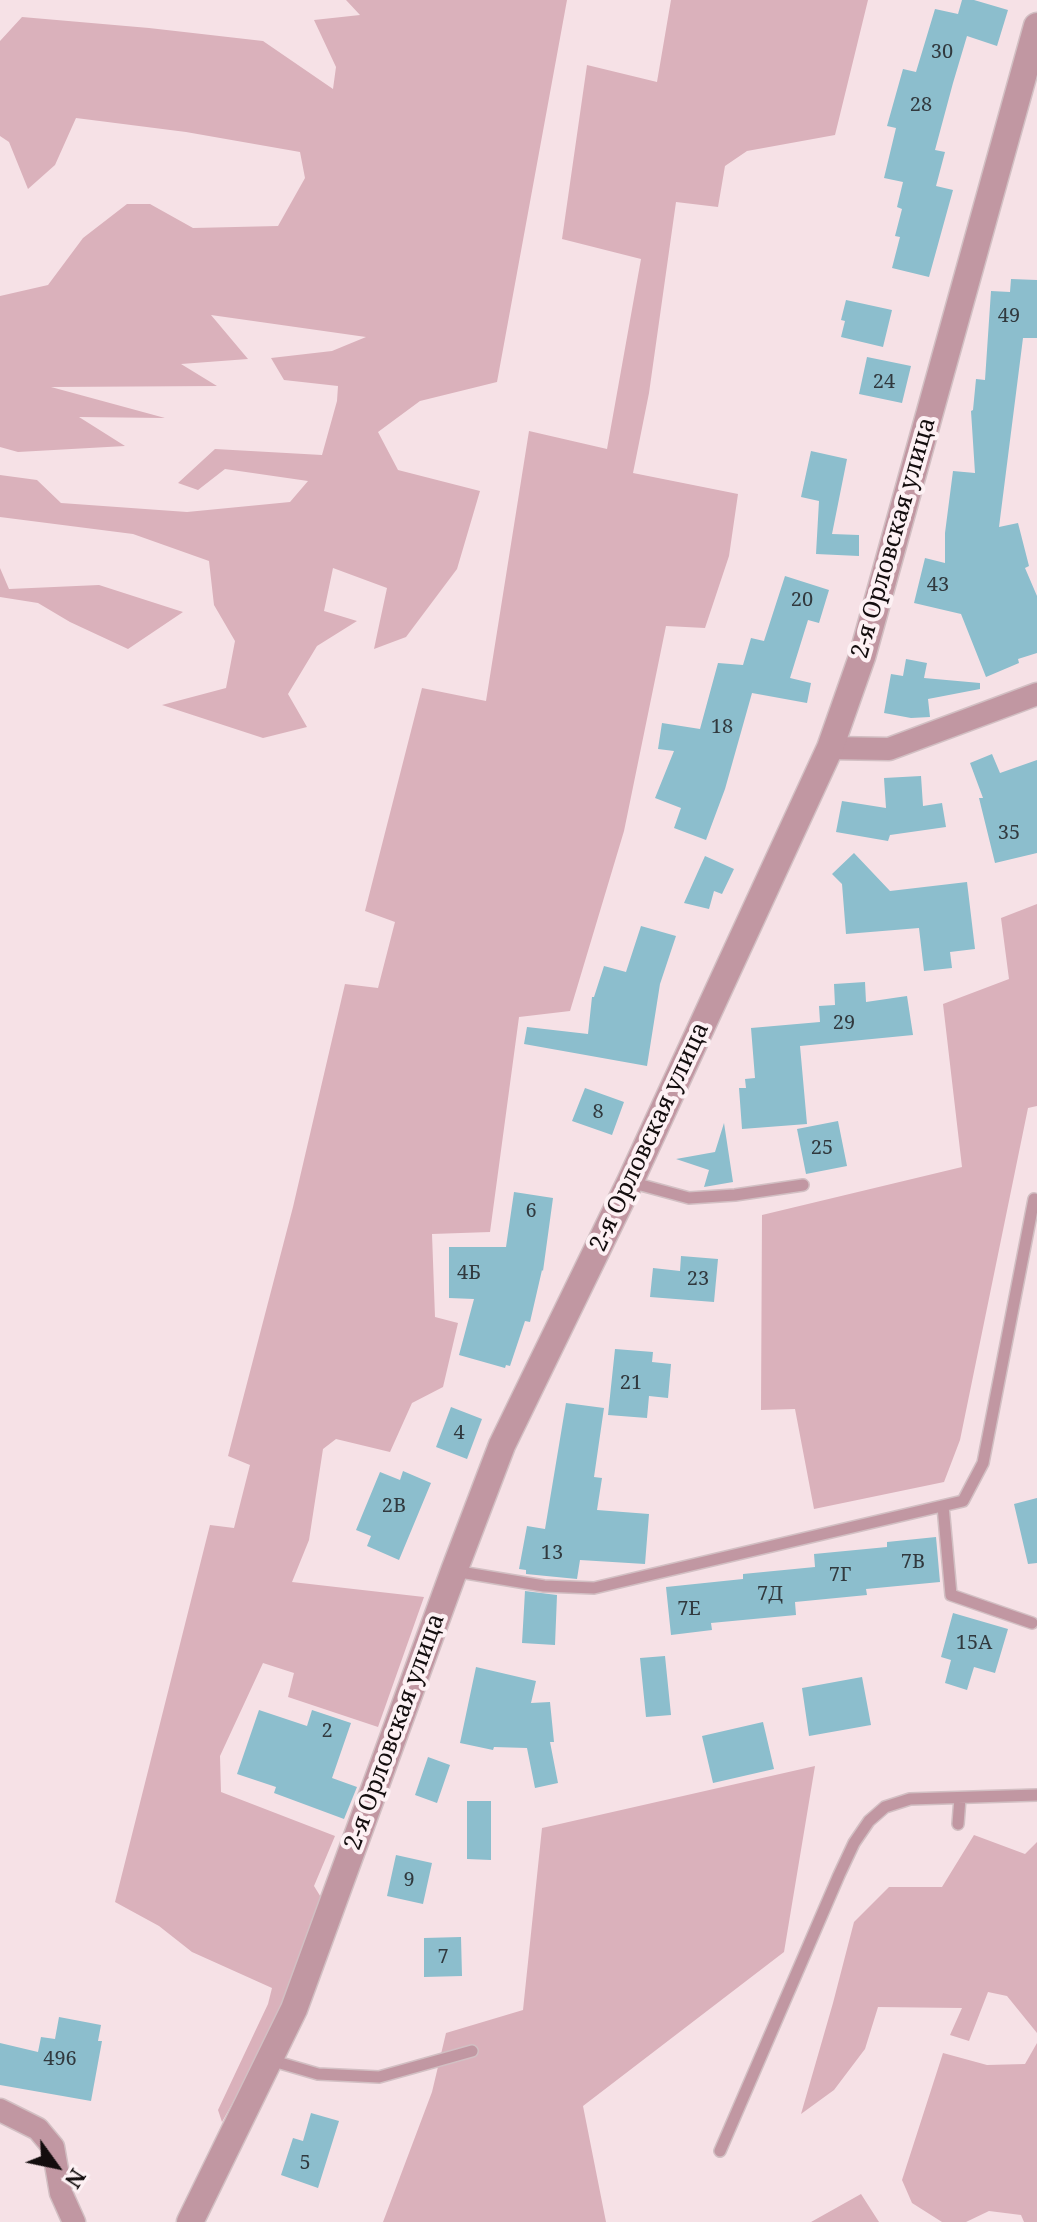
<!DOCTYPE html>
<meta charset="utf-8">
<style>
body{margin:0}
#map{position:relative;width:1037px;height:2222px;overflow:hidden;background:#f6e1e6;font-family:"Noto Serif",serif}
canvas{display:block}
.north{position:absolute;left:16px;top:2126px;width:80px;height:80px;-webkit-text-stroke:6px #fdf1f4;paint-order:stroke;rotate:123deg;font-size:22px;font-weight:700;line-height:32px;text-align:center;color:#130d0e}
.north::after{content:'';display:block;margin:auto;width:28px;height:36px;background:#130d0e;clip-path:polygon(50% 0,100% 100%,50% 72%,0 100%)}
</style>
<div id="map">
<canvas width="1037" height="2222"></canvas>
<div class="north">N</div>
</div>
<script>
const ctx = document.querySelector('canvas').getContext('2d');
ctx.lineJoin = 'round';
function fillPath(path, color) { ctx.fillStyle = color; ctx.fill(path, 'evenodd'); }
const poly = rows => new Path2D(rows.map(r => 'M' + r).join(''));
function trace(path, color, width, dash) { ctx.strokeStyle = color; ctx.lineWidth = width; ctx.lineCap = dash ? 'butt' : 'round'; ctx.setLineDash(dash || []); ctx.stroke(path); }
function label(font, color, halo, rows, align = 'center') {
  ctx.font = font + ' "Noto Serif",serif'; ctx.lineWidth = 8; ctx.setLineDash([]); ctx.textBaseline = 'middle'; ctx.strokeStyle = halo; ctx.fillStyle = color; for (const [text, x, y, turn = 0] of rows) {
    ctx.save(); ctx.translate(x, y); ctx.rotate((+turn || 0) * Math.PI / 180); ctx.textAlign = isNaN(turn) ? turn : align; if (halo) ctx.strokeText(text, 0, 0); ctx.fillText(text, 0, 0); ctx.restore();
  }
}
const green = poly([
 [346,0,567,0,497,382,420,401,378,432,398,470,480,491,457,569,406,637,374,649,387,588,333,568,324,611,357,621,317,646,288,694,307,727,263,738,162,705,226,688,235,641,214,605,209,561,133,534,0,517,0,475,37,480,61,503,187,512,290,502,308,481,225,469,198,490,178,483,215,449,322,455,337,401,338,386,284,380,271,358,332,351,366,337,211,315,248,359,181,364,217,386,51,387,165,418,79,417,125,446,18,452,0,447,0,296,48,285,83,238,127,204,150,204,193,228,278,226,305,178,300,152,186,132,76,118,55,165,28,189,9,142,0,136,0,41,22,17,149,28,263,41,333,89,336,67,314,20,360,15],
 [671,0,868,0,835,135,747,151,725,166,718,207,676,202,649,393,633,473,738,494,729,556,705,628,666,626,624,831,570,1011,519,1017,490,1232,432,1234,435,1317,458,1323,443,1387,412,1403,390,1452,336,1439,323,1449,309,1540,292,1582,424,1597,378,1727,288,1697,294,1673,263,1663,220,1756,221,1792,335,1836,314,1886,322,1899,284,2010,222,2122,218,2110,268,2004,272,1988,192,1952,159,1926,115,1902,210,1525,234,1528,250,1465,228,1456,293,1207,345,984,378,988,395,922,365,911,422,688,486,701,529,431,607,449,641,259,562,239,587,65,657,82],
 [0,568,9,589,99,585,183,612,128,649,70,622,38,603,0,597],
 [1037,904,1037,1106,1028,1108,960,1440,944,1482,814,1509,795,1409,761,1410,762,1215,962,1167,943,1004,1009,979,1001,918],
 [815,1766,784,1952,583,2106,606,2222,383,2222,432,2092,446,2033,523,2010,542,1828],
 [974,1835,1025,1854,1037,1842,1037,2033,1007,1996,988,1992,969,2041,950,2035,962,2008,878,2007,865,2049,834,2090,801,2114,833,2003,854,1922,889,1887,942,1887],
 [1037,2043,1037,2222,1024,2222,1021,2215,989,2211,966,2222,942,2222,912,2203,902,2180,943,2053,987,2065,1025,2064],
 [861,2194,879,2222,811,2222]
]);
const building = poly([
 [962,0,974,0,1008,10,997,46,967,36,953,83,935,150,945,152,936,186,953,190,929,277,892,268,900,237,895,236,902,209,897,207,903,182,884,178,896,128,887,126,903,69,916,72,935,9,958,14],
 [1011,279,1037,280,1037,338,1023,338,999,527,1018,523,1029,566,1025,568,1037,596,1037,653,1018,659,1019,663,986,677,961,614,914,603,925,558,945,563,945,533,953,471,975,473,971,411,973,410,976,379,985,380,991,291,1010,292],
 [846,300,892,310,883,347,841,337,845,321,841,320],
 [867,357,911,366,902,403,859,394],
 [811,451,847,459,832,534,859,535,859,556,816,554,819,501,801,497],
 [785,576,829,590,819,623,808,620,790,678,811,683,807,703,752,693,725,789,706,840,674,828,681,808,655,798,674,751,658,749,662,723,700,729,718,663,743,665,751,638,764,641],
 [906,659,927,663,924,678,980,683,980,689,928,699,930,717,911,718,884,713,891,674,903,676],
 [992,754,1000,773,1037,760,1037,853,995,863,979,798,983,798,970,763],
 [921,776,923,806,942,803,946,827,890,835,888,841,836,832,842,801,886,808,884,778],
 [854,853,890,891,967,882,975,949,950,952,952,968,924,971,919,928,846,934,842,884,832,874],
 [705,856,734,869,722,894,714,891,709,909,684,903],
 [641,926,676,936,660,984,647,1066,524,1044,527,1027,588,1034,592,997,594,997,604,966,626,972],
 [865,982,866,1002,907,996,913,1035,800,1046,807,1124,742,1129,739,1088,746,1088,745,1079,755,1078,751,1028,820,1022,819,1006,835,1005,834,984],
 [585,1088,624,1102,612,1135,572,1121],
 [838,1121,847,1166,806,1174,797,1129],
 [724,1123,733,1182,704,1187,709,1170,676,1159,715,1152],
 [514,1192,553,1198,543,1271,542,1270,530,1322,525,1321,510,1366,506,1365,505,1368,459,1355,474,1299,449,1298,449,1247,506,1247],
 [681,1256,718,1259,714,1302,650,1297,653,1268,680,1271],
 [615,1349,653,1352,652,1362,671,1364,668,1398,649,1396,647,1418,608,1415],
 [566,1403,604,1408,594,1477,602,1478,597,1510,649,1514,645,1564,580,1560,577,1579,526,1574,526,1570,519,1569,527,1526,545,1529],
 [451,1407,482,1419,467,1459,436,1447],
 [403,1471,431,1483,399,1560,367,1546,371,1536,356,1530,380,1472,400,1480],
 [1037,1498,1037,1563,1028,1564,1014,1504],
 [936,1537,940,1582,866,1589,867,1595,795,1602,796,1615,711,1623,712,1630,671,1635,666,1587,743,1579,743,1574,815,1567,814,1554,887,1547,887,1542],
 [525,1591,557,1595,555,1645,522,1643],
 [953,1613,1008,1629,995,1673,974,1667,967,1690,945,1683,951,1660,941,1657],
 [665,1656,671,1715,646,1717,640,1658],
 [476,1667,536,1681,531,1703,550,1702,554,1742,550,1742,558,1783,535,1788,527,1748,494,1747,493,1750,460,1743],
 [862,1677,871,1725,809,1736,802,1688],
 [259,1710,307,1726,312,1710,351,1723,332,1778,357,1787,344,1819,274,1793,276,1787,237,1774],
 [763,1722,774,1769,713,1783,702,1736],
 [428,1757,450,1765,437,1803,415,1795],
 [467,1801,491,1801,491,1860,467,1859],
 [396,1855,432,1863,423,1904,387,1896],
 [461,1937,462,1976,424,1977,424,1938],
 [59,2017,101,2025,98,2041,102,2041,91,2101,0,2085,0,2043,38,2052,41,2037,55,2039],
 [311,2113,339,2121,318,2188,281,2175,293,2138,303,2141]
]);
const service = poly([
 [630,1182,689,1198,735,1195,803,1185],
 [943,1506,951,1595,1032,1623],
 [454,1571,544,1586,594,1588,963,1501,983,1463,1034,1199],
 [958,1824,960,1798],
 [270,2060,318,2074,379,2077,472,2051],
 [720,2151,839,1875,854,1843,869,1821,885,1807,910,1799,1037,1795]
]);
const minor = poly([
 [830,748,889,749,1037,694],
 [0,2110,38,2129,53,2147,61,2193,74,2222]
]);
const tertiary = poly([
 [190,2222,294,2009,454,1571,502,1445,630,1182,830,748,862,657,1037,26]
]);
const numberNames = [
 ["30",942,52],
 ["28",921,105],
 ["49",1009,316],
 ["24",884,382],
 ["43",938,585],
 ["20",802,600],
 ["18",722,727],
 ["35",1009,833],
 ["29",844,1023],
 ["8",598,1112],
 ["25",822,1148],
 ["6",531,1211],
 ["4Б",469,1273],
 ["23",698,1279],
 ["21",631,1383],
 ["4",459,1433],
 ["2В",394,1506],
 ["13",552,1553],
 ["7В",913,1562],
 ["7Г",840,1575],
 ["7Д",770,1594],
 ["7Е",689,1609],
 ["15А",974,1643],
 ["2",327,1731],
 ["9",409,1880],
 ["7",443,1957],
 ["496",60,2059],
 ["5",305,2163]
];
const streetNames = [
 ["2-я Орловская улица",894,538,-74],
 ["2-я Орловская улица",650,1137,-65],
 ["2-я Орловская улица",395,1732,-70]
];
fillPath(green, '#dab1bb');
fillPath(building, '#8cbecd');
trace(service, '#d2bfc3', 14);
trace(minor, '#d2bfc3', 25);
trace(tertiary, '#d2bfc3', 29);
trace(service, '#c197a2', 11);
trace(minor, '#c197a2', 22);
trace(tertiary, '#c197a2', 26);
label('20px', '#31393e', null, numberNames);
label('24px', '#130d0e', '#fdf1f4', streetNames);
</script>
